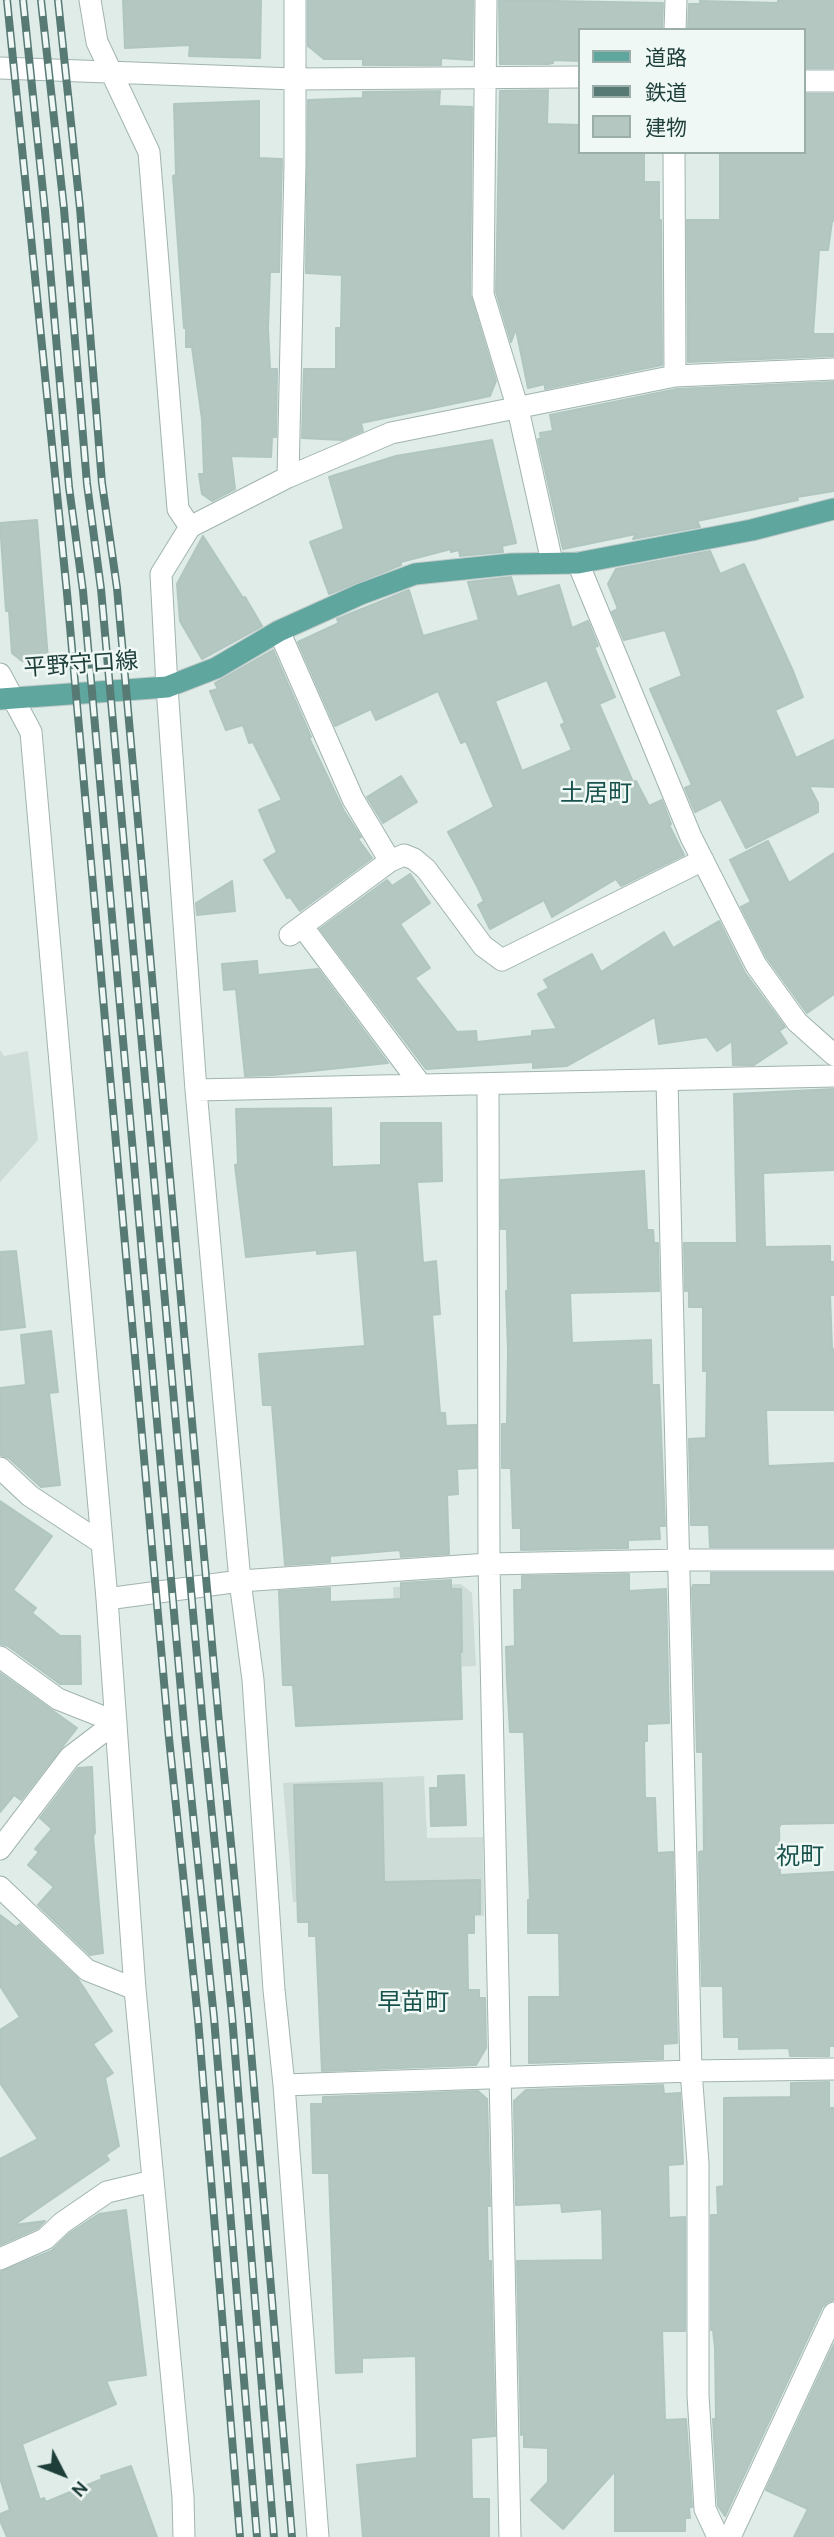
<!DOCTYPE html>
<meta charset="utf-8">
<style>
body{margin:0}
#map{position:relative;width:834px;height:2537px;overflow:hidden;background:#dfece8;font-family:Overpass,"Noto Sans JP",sans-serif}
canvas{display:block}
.legend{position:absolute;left:578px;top:28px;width:228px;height:126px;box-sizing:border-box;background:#f0f8f5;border:2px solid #9caeaa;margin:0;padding:9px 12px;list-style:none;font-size:21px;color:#1e3e3a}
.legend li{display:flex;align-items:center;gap:14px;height:35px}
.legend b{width:35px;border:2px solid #9caeaa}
.north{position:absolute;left:28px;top:2439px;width:70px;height:70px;-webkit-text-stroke:5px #f0f8f5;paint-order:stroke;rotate:132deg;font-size:19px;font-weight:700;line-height:28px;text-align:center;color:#1e3e3a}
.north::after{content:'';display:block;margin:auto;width:24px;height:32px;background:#1e3e3a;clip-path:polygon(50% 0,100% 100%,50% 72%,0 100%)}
</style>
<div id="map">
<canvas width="834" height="2537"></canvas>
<ul class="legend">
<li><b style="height:9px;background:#5ea69e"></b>道路</li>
<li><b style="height:9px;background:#587a75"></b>鉄道</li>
<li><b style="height:19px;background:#b4c7c1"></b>建物</li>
</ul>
<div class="north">N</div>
</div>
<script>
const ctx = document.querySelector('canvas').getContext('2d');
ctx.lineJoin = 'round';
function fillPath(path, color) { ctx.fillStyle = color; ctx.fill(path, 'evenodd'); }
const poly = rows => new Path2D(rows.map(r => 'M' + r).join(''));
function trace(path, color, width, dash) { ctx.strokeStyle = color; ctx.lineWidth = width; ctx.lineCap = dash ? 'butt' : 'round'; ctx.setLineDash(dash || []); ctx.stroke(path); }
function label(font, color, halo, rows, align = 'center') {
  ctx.font = font + ' Overpass,"Noto Sans JP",sans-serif'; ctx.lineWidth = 5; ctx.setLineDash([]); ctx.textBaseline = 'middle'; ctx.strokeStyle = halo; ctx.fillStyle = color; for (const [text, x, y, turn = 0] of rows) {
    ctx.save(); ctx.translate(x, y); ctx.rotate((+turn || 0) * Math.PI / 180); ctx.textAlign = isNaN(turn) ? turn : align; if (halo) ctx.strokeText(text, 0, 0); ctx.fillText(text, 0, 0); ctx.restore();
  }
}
const built = poly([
 [0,1050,4,1056,28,1051,38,1140,0,1182],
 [461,1584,472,1593,476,1666,396,1670,393,1587],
 [424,1776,427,1838,483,1837,484,1916,400,1919,398,1901,293,1902,283,1783]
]);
const building = poly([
 [123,0,261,0,260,58,189,56,190,45,125,48,123,0],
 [308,0,473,0,472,60,441,58,441,65,363,65,363,59,324,59,308,46,308,0],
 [499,0,663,3,662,30,580,30,580,61,553,60,553,63,548,64,500,64,499,0],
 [778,0,834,0,834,68,804,68,804,30,688,30,689,4,700,4,700,1,778,3,778,0],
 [548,90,547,124,580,125,580,152,644,152,644,182,659,182,659,220,661,220,662,365,545,389,545,384,528,388,516,329,511,342,496,292,500,91,548,90],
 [440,91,439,106,472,107,470,294,496,381,490,396,361,423,363,431,342,440,302,438,304,369,336,369,336,328,341,328,342,275,306,273,308,100,363,98,363,92,440,91],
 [804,94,834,94,834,221,832,221,828,250,819,250,813,334,834,334,834,356,688,362,687,220,720,220,720,152,804,152,804,94],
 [259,101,259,158,282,159,279,272,270,272,268,328,270,369,277,369,276,437,272,437,271,457,231,456,235,489,212,501,202,494,199,474,204,474,202,419,192,347,186,347,186,328,184,328,173,176,176,175,174,104,259,101],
 [834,382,834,491,797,497,798,500,697,521,700,527,633,539,636,534,563,549,538,439,541,439,540,433,553,431,550,415,677,389,834,382],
 [492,440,516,543,502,546,503,552,460,556,459,550,451,552,451,549,401,562,401,565,329,594,310,542,344,529,329,477,396,456,492,440],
 [37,520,48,659,22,661,12,653,9,611,6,611,0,523,37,520],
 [203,536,243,598,245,597,262,626,202,659,180,621,177,584,203,536],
 [710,551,720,574,744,564,793,671,803,697,775,710,796,758,834,740,834,787,809,786,818,803,818,812,746,848,721,799,695,812,685,788,692,785,650,689,682,676,665,630,624,640,612,612,618,609,608,584,616,569,710,551],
 [511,577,517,597,559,585,572,628,588,621,598,646,594,647,615,697,599,704,633,782,636,781,649,806,662,800,671,824,669,825,684,855,621,886,616,879,552,917,544,900,490,929,478,905,484,901,477,886,448,832,494,807,466,741,461,743,438,691,376,720,371,709,335,726,298,642,339,623,337,619,409,590,423,636,479,620,468,582,511,577],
 [547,680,565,723,561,725,572,750,522,771,495,701,547,680],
 [273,650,311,737,309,738,344,811,361,837,358,839,372,858,300,911,290,897,287,898,264,860,277,852,259,810,282,800,253,742,249,743,243,725,226,730,210,691,218,689,215,683,273,650],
 [401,776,417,802,383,823,367,797,401,776],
 [768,841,789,883,834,853,834,994,807,1013,767,958,741,907,751,902,730,860,768,841],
 [410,874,430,903,400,924,430,968,415,978,457,1032,476,1031,477,1042,532,1036,532,1031,557,1029,538,994,549,988,544,980,592,954,601,972,664,932,673,948,719,921,745,973,785,1027,779,1031,787,1043,754,1065,733,1065,732,1041,717,1051,707,1037,659,1044,655,1017,567,1066,533,1068,533,1062,426,1069,320,929,387,880,392,886,410,874],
 [232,881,235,911,197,915,196,903,232,881],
 [257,961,258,975,318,969,388,1063,273,1075,245,1076,236,989,224,990,222,964,257,961],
 [834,1089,834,1170,763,1173,765,1247,830,1246,830,1262,834,1262,834,1295,830,1295,832,1349,834,1349,834,1410,766,1410,768,1466,834,1463,834,1547,710,1547,709,1525,691,1525,689,1439,706,1438,707,1371,703,1371,703,1307,689,1307,689,1291,685,1291,684,1243,737,1243,734,1094,834,1089],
 [331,1108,332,1167,381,1165,381,1123,441,1123,442,1181,417,1182,423,1263,436,1261,440,1314,432,1315,440,1413,445,1413,446,1426,476,1425,476,1468,457,1469,458,1494,447,1495,449,1554,401,1557,400,1550,330,1556,330,1562,285,1565,272,1405,263,1405,259,1354,365,1346,357,1250,317,1254,317,1250,246,1257,235,1165,238,1164,236,1109,331,1108],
 [644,1171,647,1230,653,1230,654,1243,658,1243,659,1291,570,1293,572,1343,651,1340,652,1385,659,1385,665,1526,659,1526,660,1539,628,1540,628,1548,521,1550,521,1528,513,1528,511,1468,502,1468,502,1424,507,1424,508,1351,506,1291,508,1291,507,1229,501,1229,501,1180,644,1171],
 [16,1251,25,1327,0,1330,0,1252,16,1251],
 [51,1331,58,1392,49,1393,60,1485,41,1487,9,1458,0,1455,0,1388,26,1385,21,1335,51,1331],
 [0,1501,52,1536,13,1590,36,1608,32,1613,60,1636,80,1636,81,1684,60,1684,8,1646,0,1644,0,1501],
 [711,1573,834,1573,834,1823,781,1824,779,1827,780,1875,834,1872,834,2046,829,2046,829,2056,790,2056,789,2048,739,2049,739,2037,724,2037,723,1986,702,1986,699,1852,704,1851,703,1752,697,1752,692,1588,693,1585,711,1585,711,1573],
 [629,1574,629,1591,666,1589,669,1723,647,1724,647,1741,644,1741,645,1798,655,1798,657,1853,673,1852,677,2043,663,2044,663,2059,529,2063,529,1997,560,1997,559,1933,528,1933,528,1900,530,1900,524,1732,510,1732,507,1680,506,1647,515,1646,514,1590,522,1590,522,1576,629,1574],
 [451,1580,451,1589,461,1589,462,1652,460,1652,462,1719,296,1726,293,1685,283,1685,279,1591,330,1588,330,1602,401,1599,401,1583,451,1580],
 [0,1673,77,1728,21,1800,14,1795,0,1812,0,1673],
 [92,1767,95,1833,93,1836,103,1953,90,1955,38,1905,54,1887,28,1865,39,1852,35,1849,52,1829,40,1818,78,1768,92,1767],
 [464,1775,466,1825,431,1826,430,1788,438,1788,438,1776,464,1775],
 [382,1783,384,1882,480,1880,480,1914,474,1914,474,1933,467,1933,468,1990,479,1990,479,1998,485,1998,486,2048,476,2065,322,2071,316,1936,309,1936,309,1922,298,1922,294,1785,382,1783],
 [0,1915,16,1927,20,1924,78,1979,112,2031,93,2044,113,2073,105,2078,119,2146,106,2155,109,2160,14,2225,45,2221,38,2228,0,2245,0,2159,38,2139,0,2083,0,2030,20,2017,0,1986,0,1915],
 [829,2082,829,2108,834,2108,834,2300,827,2302,822,2307,725,2516,718,2506,713,2419,716,2419,715,2348,713,2330,711,2330,711,2215,718,2215,717,2187,724,2186,724,2098,791,2097,791,2083,829,2082],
 [663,2085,664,2094,680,2093,681,2116,683,2164,668,2165,669,2218,685,2217,685,2331,662,2331,665,2420,686,2419,692,2507,689,2507,690,2518,685,2518,685,2531,615,2531,615,2471,563,2529,531,2500,548,2482,548,2448,524,2447,524,2434,521,2435,517,2261,603,2260,602,2209,562,2212,561,2203,516,2205,514,2101,526,2090,663,2085],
 [478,2091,487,2099,490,2206,487,2206,488,2261,491,2261,495,2436,471,2438,472,2499,489,2499,489,2537,363,2537,357,2465,417,2458,416,2356,362,2358,362,2372,336,2373,329,2173,313,2173,311,2104,323,2104,323,2097,478,2091],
 [126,2210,146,2375,106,2381,116,2404,22,2444,40,2500,44,2498,46,2502,102,2479,101,2476,131,2466,157,2537,7,2537,0,2520,0,2514,10,2510,0,2478,0,2272,51,2251,70,2233,99,2214,126,2210],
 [834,2344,834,2537,794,2537,808,2509,766,2490,834,2344]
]);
const minor = poly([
 [90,0,97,42,149,152,178,509,190,527,161,574,167,687,196,1090,240,1581,253,1680,274,1990,284,2085,318,2537],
 [486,0,483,294,518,409,552,562],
 [675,30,676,0],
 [0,68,294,79,580,77],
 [804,81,834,81],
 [674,152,675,376],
 [288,477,295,165,295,0],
 [190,527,288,477,391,433,675,376,834,369],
 [578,563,691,837,756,965,797,1022,834,1055],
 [279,631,353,799,390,861,404,855,414,859,426,869,483,946,502,960,703,860],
 [0,674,31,732,107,1599,135,1989,183,2497,184,2537],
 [302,926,421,1085],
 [290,935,390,861],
 [488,1084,489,1564,510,2537],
 [196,1090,834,1076],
 [0,1468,30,1496,100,1542],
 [107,1599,240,1581,489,1564,680,1560,834,1560],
 [0,1657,58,1699,116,1722],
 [0,1849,70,1757,116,1722],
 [0,1887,87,1970,135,1989],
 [284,2085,691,2071,667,1080],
 [0,2259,45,2239,62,2223,107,2192,153,2181],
 [718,2537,705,2509,698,2395,698,2163,691,2071,834,2069],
 [730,2537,834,2313]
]);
const major = poly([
 [0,699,167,687,216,668,279,631,361,594,415,574,512,564,578,563,752,530,834,509]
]);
const rail = poly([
 [7,0,67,593,169,1738,198,2019,240,2537],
 [23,0,45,211,69,487,83,591,185,1736,214,2018,257,2537],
 [41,0,64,209,87,484,101,589,204,1735,232,2016,274,2537],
 [58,0,80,208,102,483,117,588,220,1733,248,2015,292,2537]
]);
const streetNames = [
 ["平野守口線",81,667,-4]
];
const neighbourhoodNames = [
 ["土居町",596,796],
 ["祝町",800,1859],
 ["早苗町",413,2005]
];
fillPath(built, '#cddcd7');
fillPath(building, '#b4c7c1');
trace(building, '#b1c6c0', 2);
trace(minor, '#a1b4b0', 23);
trace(major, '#c0c9c8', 23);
trace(minor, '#fff', 21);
trace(major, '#5ea69e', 21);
trace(rail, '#587a75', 8);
trace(rail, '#f0f8f5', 5, [16]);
label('23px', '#1e3e3a', '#f0f8f5', streetNames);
label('24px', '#18524c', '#f0f8f5', neighbourhoodNames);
</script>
